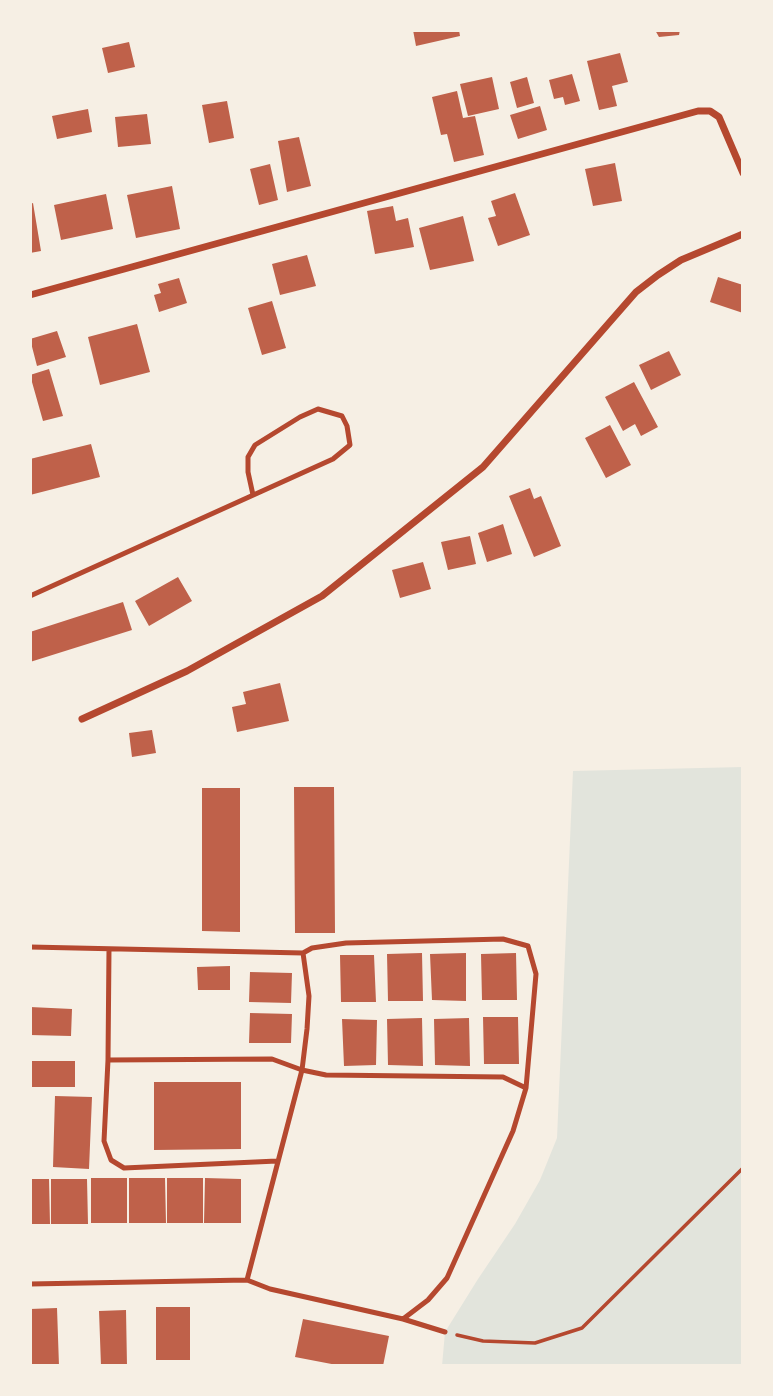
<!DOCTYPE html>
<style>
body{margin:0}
#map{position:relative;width:773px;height:1396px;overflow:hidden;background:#f6efe4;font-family:"Nunito Sans",sans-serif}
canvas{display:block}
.frame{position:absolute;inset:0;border:32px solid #f6efe4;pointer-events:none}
</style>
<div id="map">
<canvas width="773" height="1396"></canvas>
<div class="frame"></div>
</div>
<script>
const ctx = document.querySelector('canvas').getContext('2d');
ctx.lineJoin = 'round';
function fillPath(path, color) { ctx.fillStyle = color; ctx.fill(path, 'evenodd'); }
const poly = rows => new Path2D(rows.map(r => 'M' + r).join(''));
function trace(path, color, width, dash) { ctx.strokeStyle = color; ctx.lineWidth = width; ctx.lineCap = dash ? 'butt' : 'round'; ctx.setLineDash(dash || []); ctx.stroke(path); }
const green = poly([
 [743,767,743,1366,442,1366,445,1332,478,1279,515,1224,540,1180,557,1138,573,771]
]);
const building = poly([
 [413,30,459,30,460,36,416,46],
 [655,30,680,30,679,35,659,37],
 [129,42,135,67,108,73,102,48],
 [620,53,628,82,612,86,617,106,599,110,587,61],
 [572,74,580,101,565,105,563,97,554,99,549,80],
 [492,77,499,109,468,116,460,84],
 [527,77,534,103,517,108,510,82],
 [457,91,463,118,475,116,484,155,454,162,447,134,441,135,432,97],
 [227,101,234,138,209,143,202,105],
 [540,106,547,130,518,139,510,115],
 [88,109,92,132,57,139,52,116],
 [147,114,151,144,118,147,115,117],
 [299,137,311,186,287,192,278,141],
 [615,163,622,201,593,206,585,169],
 [270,164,278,200,259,205,250,169],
 [172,186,180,229,136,238,127,195],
 [515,193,530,235,498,246,488,218,496,216,491,201],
 [106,194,113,229,61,240,54,205],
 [33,203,41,251,30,253,30,204],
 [393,206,396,221,408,218,414,247,375,254,367,211],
 [463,216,474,261,430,270,419,228],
 [307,255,316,286,280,295,272,264],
 [718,277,743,285,743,313,710,302],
 [179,278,187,303,159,312,154,295,161,293,158,284],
 [272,301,286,348,262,355,248,308],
 [137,324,150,372,100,385,88,337],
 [57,331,66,357,37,366,30,339],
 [669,351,681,375,651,390,639,365],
 [49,369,63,416,43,421,30,375],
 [634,382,658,427,641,436,635,424,623,431,605,397],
 [610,425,631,465,606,478,585,438],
 [91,444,100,477,30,495,30,459],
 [530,488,534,499,541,496,561,546,534,557,509,496],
 [503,524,512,554,487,562,478,533],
 [470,536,476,564,448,570,441,542],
 [423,562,431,589,400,598,392,570],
 [178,577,192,601,149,626,135,601],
 [123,602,132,630,30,662,30,632],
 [280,683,289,721,237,732,232,707,246,704,243,692],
 [152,730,156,753,132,757,129,733],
 [294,787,334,787,335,933,295,933],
 [202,788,240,788,240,932,202,931],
 [422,953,423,1001,388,1001,387,954],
 [466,953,466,1001,432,1000,430,954],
 [516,953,517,1000,482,1000,481,954],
 [340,955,374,955,376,1002,341,1002],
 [230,966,230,990,198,990,197,967],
 [250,972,292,973,291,1003,249,1002],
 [30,1007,72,1009,71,1036,30,1035],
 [250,1013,292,1014,291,1043,249,1043],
 [483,1017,518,1017,519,1064,484,1064],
 [422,1018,423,1066,388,1065,387,1019],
 [469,1018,470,1066,435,1065,434,1019],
 [342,1019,377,1020,376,1065,344,1066],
 [30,1061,75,1061,75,1087,30,1087],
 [154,1082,241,1082,241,1149,154,1150],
 [55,1096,92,1097,89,1169,53,1167],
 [91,1178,127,1178,127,1223,91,1223],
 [129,1178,165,1178,166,1223,129,1223],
 [167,1178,203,1178,203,1223,167,1223],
 [205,1178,241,1179,241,1223,204,1223],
 [30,1179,49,1179,50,1224,30,1224],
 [51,1179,87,1179,88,1224,51,1224],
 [156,1307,190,1307,190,1360,156,1360],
 [57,1308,59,1366,30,1366,30,1309],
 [126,1310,127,1366,101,1366,99,1311],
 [303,1319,389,1336,383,1366,342,1366,295,1357]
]);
const path = poly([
 [457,1335,483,1341,535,1343,582,1328,743,1168]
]);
const service = poly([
 [30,596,333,459,350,445,347,426,342,416,318,409,300,417,255,445,248,457,248,472,253,495],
 [30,947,303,953,309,996,307,1029,302,1070,247,1280],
 [109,949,108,1060,104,1141,111,1160,124,1168,277,1161],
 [303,953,312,948,346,943,503,939,528,946,536,974,526,1088,513,1131,447,1278,428,1300,403,1319],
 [108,1060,272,1059,302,1070,326,1075,503,1077,526,1088],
 [30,1284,247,1280,270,1289,403,1319,445,1332]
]);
const minor = poly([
 [30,295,698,111,710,111,719,117,743,173],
 [82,719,187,671,322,596,483,467,636,292,658,275,681,260,743,234]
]);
fillPath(green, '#e2e4dc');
fillPath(building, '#bf614a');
trace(path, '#b5482f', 3.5);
trace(service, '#b5482f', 5);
trace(minor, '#b5482f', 7);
</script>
